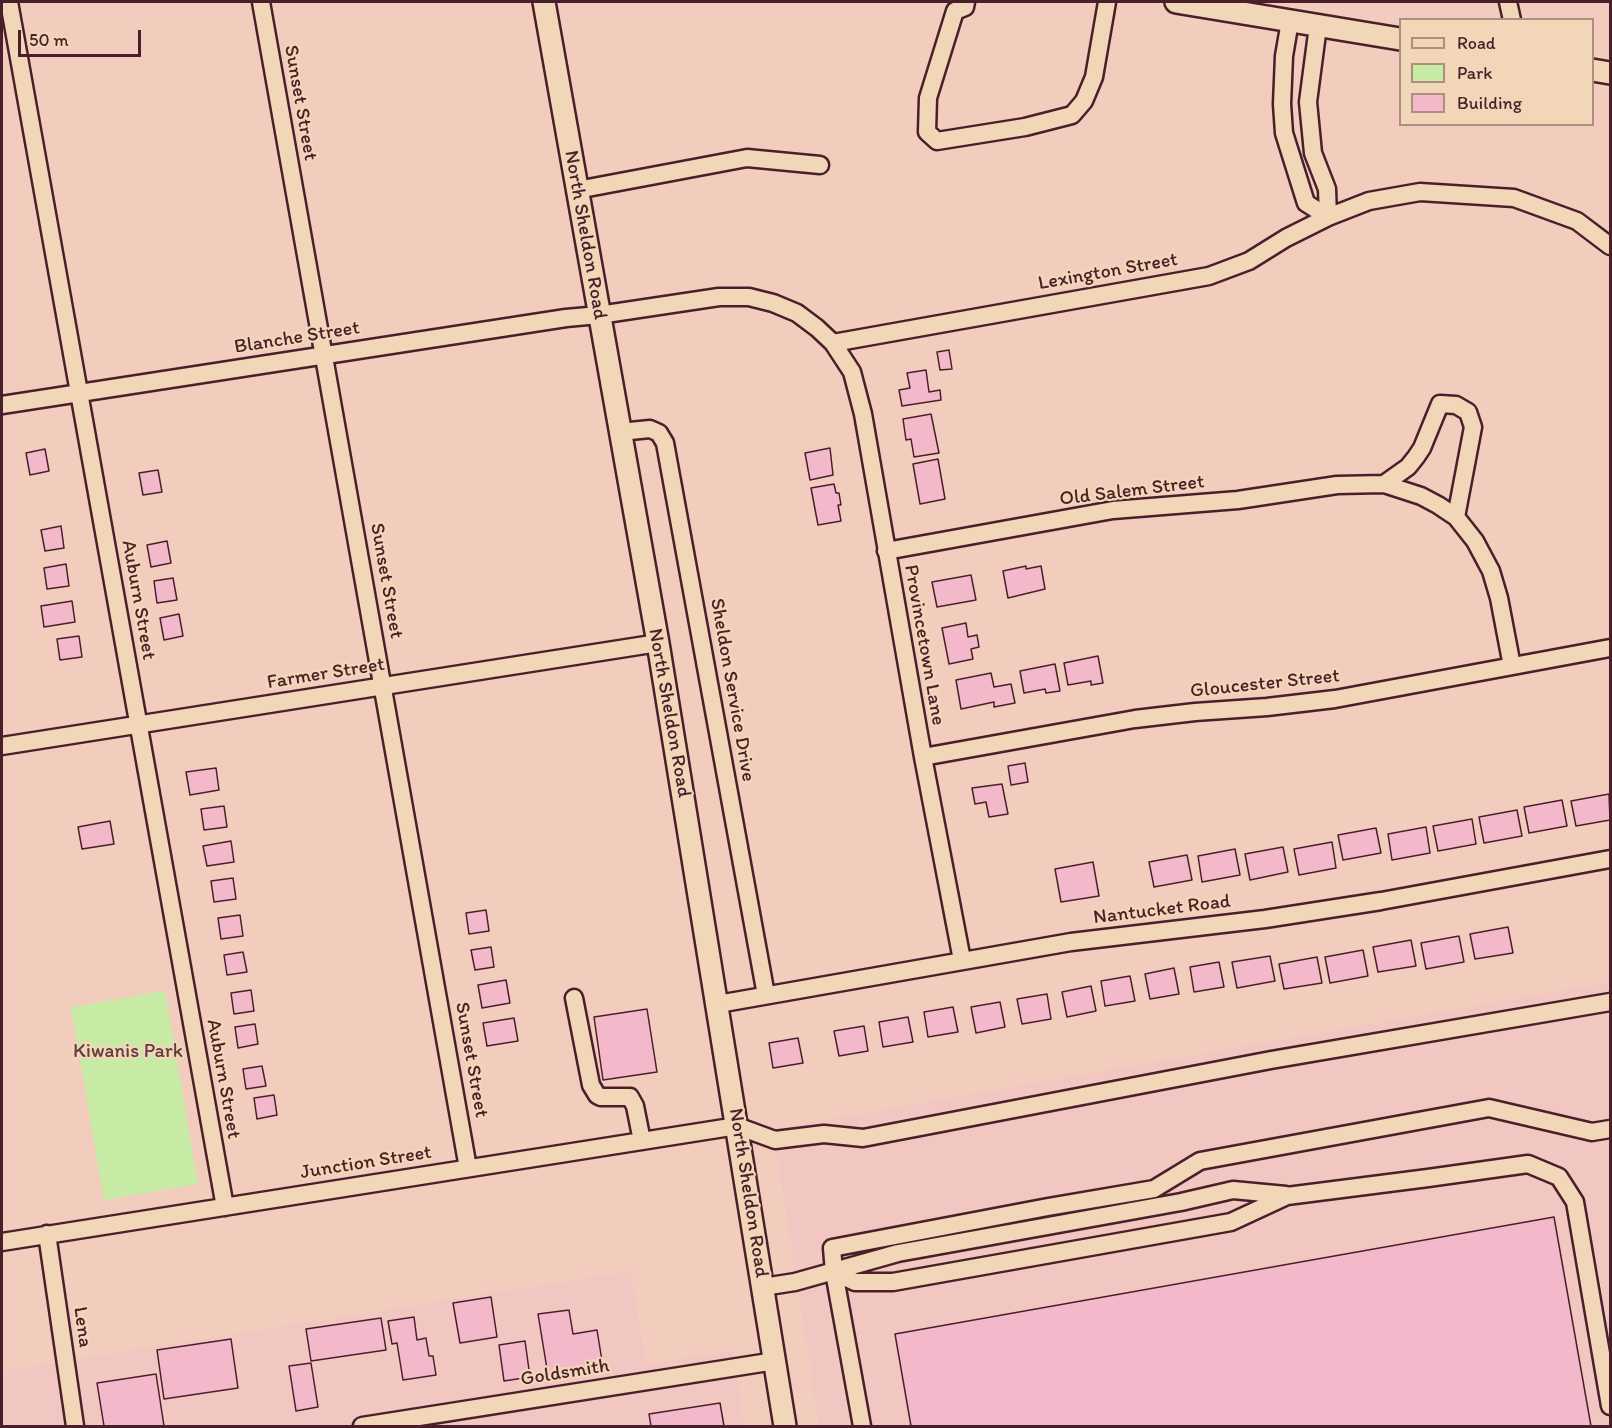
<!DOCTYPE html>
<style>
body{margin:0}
#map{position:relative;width:1612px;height:1428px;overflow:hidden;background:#f2cdbd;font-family:Itim,sans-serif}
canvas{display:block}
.frame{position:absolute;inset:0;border:3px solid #4a1f2b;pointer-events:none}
.legend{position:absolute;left:1399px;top:18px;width:195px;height:108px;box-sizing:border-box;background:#f2d6b8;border:2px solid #af8d80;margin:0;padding:8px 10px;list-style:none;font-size:18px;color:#4a1f2b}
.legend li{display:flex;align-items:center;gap:12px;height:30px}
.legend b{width:30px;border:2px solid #af8d80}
.scale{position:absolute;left:18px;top:30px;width:123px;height:27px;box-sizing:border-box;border:3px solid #4a1f2b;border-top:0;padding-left:8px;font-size:18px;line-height:21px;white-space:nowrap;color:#4a1f2b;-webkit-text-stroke:4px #f2d6b8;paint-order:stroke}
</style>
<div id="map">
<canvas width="1612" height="1428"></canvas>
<div class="frame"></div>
<ul class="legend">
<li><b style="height:8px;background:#f2d6b8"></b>Road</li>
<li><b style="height:16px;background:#c7eba5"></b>Park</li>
<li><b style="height:16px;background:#f3b9ca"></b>Building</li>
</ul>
<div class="scale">50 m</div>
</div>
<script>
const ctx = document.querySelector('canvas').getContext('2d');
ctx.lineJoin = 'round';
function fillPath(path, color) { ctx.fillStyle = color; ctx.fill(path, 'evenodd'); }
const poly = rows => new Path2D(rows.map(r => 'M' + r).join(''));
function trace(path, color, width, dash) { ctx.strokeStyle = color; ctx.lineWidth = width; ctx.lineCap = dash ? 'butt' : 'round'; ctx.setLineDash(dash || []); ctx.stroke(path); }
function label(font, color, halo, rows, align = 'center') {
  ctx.font = font + ' Itim,sans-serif'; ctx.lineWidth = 4.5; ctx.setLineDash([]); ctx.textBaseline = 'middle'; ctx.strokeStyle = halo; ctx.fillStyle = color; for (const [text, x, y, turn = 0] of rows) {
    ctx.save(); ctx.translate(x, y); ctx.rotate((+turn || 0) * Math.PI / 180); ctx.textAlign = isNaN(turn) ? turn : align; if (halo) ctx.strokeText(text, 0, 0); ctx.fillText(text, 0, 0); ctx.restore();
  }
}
const built = poly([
 [1610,982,1610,1426,819,1426,773,1129],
 [631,1271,646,1364,732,1351,745,1426,2,1426,2,1371]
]);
const green = poly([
 [165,991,198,1184,104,1200,71,1007]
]);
const building = poly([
 [949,350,952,369,940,370,937,352,949,350],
 [926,370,929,392,940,390,941,400,902,406,899,390,910,388,907,373,926,370],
 [931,414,939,453,914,457,911,439,906,440,903,419,931,414],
 [830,448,833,475,810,480,805,453,830,448],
 [45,449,49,471,30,475,26,453,45,449],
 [938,459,945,499,920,504,913,464,938,459],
 [158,470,162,492,143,495,139,473,158,470],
 [834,484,836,493,839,493,841,505,838,505,841,521,818,525,811,488,834,484],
 [61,526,64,548,45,551,41,530,61,526],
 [167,541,171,563,151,567,147,545,167,541],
 [66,564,69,586,47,589,44,568,66,564],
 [1026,566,1026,569,1041,566,1045,589,1008,598,1003,571,1026,566],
 [971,575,976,600,937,607,932,582,971,575],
 [173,578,177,600,157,603,154,581,173,578],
 [72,601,75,622,44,627,41,606,72,601],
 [179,614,183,636,164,640,160,618,179,614],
 [966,623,968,637,977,635,979,647,971,649,973,659,949,664,942,628,966,623],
 [79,636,82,657,60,660,57,639,79,636],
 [1098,656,1103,683,1091,685,1091,681,1068,685,1064,663,1098,656],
 [1055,664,1060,691,1046,693,1045,689,1024,693,1020,671,1055,664],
 [991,673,994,687,1011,684,1015,703,994,707,994,702,961,709,956,680,991,673],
 [1025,763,1028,782,1011,785,1008,766,1025,763],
 [216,768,219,790,190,795,186,772,216,768],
 [1002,784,1008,814,989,817,986,802,975,804,972,788,1002,784],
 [1609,794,1610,820,1576,826,1571,801,1609,794],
 [1562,800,1567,826,1529,833,1524,807,1562,800],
 [224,806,227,827,204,830,201,809,224,806],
 [1517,810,1522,836,1484,843,1479,817,1517,810],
 [1472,819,1476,844,1438,851,1433,826,1472,819],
 [110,821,114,844,82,849,78,827,110,821],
 [1426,827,1430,853,1392,860,1388,834,1426,827],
 [1376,828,1381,853,1343,860,1338,835,1376,828],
 [231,841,234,862,207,866,203,846,231,841],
 [1332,842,1336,868,1299,875,1294,849,1332,842],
 [1283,847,1288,872,1250,880,1245,854,1283,847],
 [1235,849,1240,875,1202,882,1198,856,1235,849],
 [1187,855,1192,880,1154,887,1149,862,1187,855],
 [1093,862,1099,896,1061,902,1055,869,1093,862],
 [233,878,236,899,214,902,211,881,233,878],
 [486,910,489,931,469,934,466,913,486,910],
 [240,915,243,936,221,939,218,918,240,915],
 [1508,927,1513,953,1475,959,1470,934,1508,927],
 [1459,936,1464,962,1426,969,1421,943,1459,936],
 [1411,940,1416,966,1378,972,1373,947,1411,940],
 [491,947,494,967,475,970,471,950,491,947],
 [1363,950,1368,976,1330,983,1325,957,1363,950],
 [243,952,247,972,227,975,224,955,243,952],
 [1270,956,1275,981,1237,988,1232,962,1270,956],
 [1317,957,1322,983,1284,989,1279,964,1317,957],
 [1219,962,1224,987,1194,992,1190,967,1219,962],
 [1174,968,1179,994,1150,999,1145,974,1174,968],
 [1130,976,1135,1001,1105,1006,1101,981,1130,976],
 [506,980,510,1003,482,1008,478,985,506,980],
 [1091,986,1096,1011,1067,1017,1062,992,1091,986],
 [251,990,254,1011,234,1014,231,993,251,990],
 [1047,994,1051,1019,1022,1024,1017,999,1047,994],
 [1000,1002,1005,1027,976,1033,971,1007,1000,1002],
 [953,1007,958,1032,928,1037,924,1012,953,1007],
 [647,1009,657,1072,603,1080,594,1017,647,1009],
 [908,1017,913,1042,883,1047,879,1022,908,1017],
 [514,1018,518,1041,487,1046,483,1023,514,1018],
 [255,1024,258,1044,238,1048,235,1027,255,1024],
 [864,1026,868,1051,839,1056,834,1031,864,1026],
 [798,1038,803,1063,773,1068,769,1043,798,1038],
 [262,1066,266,1086,246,1089,243,1069,262,1066],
 [274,1095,277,1115,257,1119,254,1098,274,1095],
 [1554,1217,1591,1426,911,1426,895,1334,1554,1217],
 [491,1297,497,1337,460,1343,453,1303,491,1297],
 [569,1310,573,1334,597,1330,603,1367,548,1375,538,1314,569,1310],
 [414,1317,417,1340,426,1338,429,1356,433,1356,436,1375,403,1380,397,1343,392,1344,388,1321,414,1317],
 [381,1318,386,1350,311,1361,306,1329,381,1318],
 [231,1339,238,1388,164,1399,157,1350,231,1339],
 [525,1341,530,1377,504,1381,499,1345,525,1341],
 [311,1363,318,1407,296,1411,289,1366,311,1363],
 [156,1374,164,1426,104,1426,97,1383,156,1374],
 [720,1403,724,1426,651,1426,649,1414,720,1403]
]);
const minor = poly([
 [9,2,225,1207],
 [261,2,468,1168],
 [966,2,965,7,955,11,928,98,927,132,937,141,1025,127,1072,115,1084,101,1094,77,1107,2],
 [1508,2,1512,20],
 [1290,21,1284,56,1282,104,1284,133,1306,203,1328,217],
 [1318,26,1308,102,1313,153,1327,189,1328,217],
 [577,190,747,158,820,165],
 [833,343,852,372,863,414,923,757,962,960],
 [2,405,566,318,599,315,719,297,749,297,773,303,797,313,817,328,833,343,1209,276,1249,261,1286,238,1328,217,1369,201,1420,192,1514,198,1577,221,1610,246],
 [620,432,650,429,659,433,665,443,766,995],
 [1384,484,1408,467,1416,457,1422,448,1440,404,1456,405,1468,412,1473,427,1456,517],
 [886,551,1113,510,1238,500,1337,485,1384,484,1421,496,1438,505,1456,517,1475,541,1491,571,1499,598,1512,666],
 [2,746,658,643],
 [923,757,1135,719,1195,712,1267,707,1335,699,1610,648],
 [574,998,591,1085,597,1095,601,1097,630,1097,635,1106,642,1141],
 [718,1004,1071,942,1265,919,1381,901,1610,859],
 [47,1234,75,1426],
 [2,1242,737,1126,775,1140,824,1134,863,1138,1271,1060,1610,1002],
 [834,1272,855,1282,893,1282,1231,1222,1287,1196,1428,1178,1528,1164,1559,1177,1575,1202,1610,1406],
 [763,1287,795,1282,898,1253,1181,1202,1233,1190,1286,1195],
 [362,1426,775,1361],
 [862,1426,834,1272,832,1248,1048,1207,1154,1189,1200,1161,1489,1108,1592,1132,1610,1129]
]);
const major = poly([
 [544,2,658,643,785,1426],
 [1176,2,1400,39],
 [1592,70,1610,73]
]);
const streetNames = [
 ["Sunset Street",300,103,80],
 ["North Sheldon Road",585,235,80],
 ["Lexington Street",1108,272,-10],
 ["Blanche Street",297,338,-9],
 ["Old Salem Street",1132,491,-7],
 ["Sunset Street",386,581,80],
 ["Auburn Street",138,600,80],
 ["Provincetown Lane",924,645,80],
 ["Farmer Street",326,674,-9],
 ["Gloucester Street",1265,684,-6],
 ["Sheldon Service Drive",732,690,80],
 ["North Sheldon Road",669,713,80],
 ["Nantucket Road",1162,910,-7],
 ["Sunset Street",471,1060,80],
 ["Auburn Street",223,1079,80],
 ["Junction Street",366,1163,-9],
 ["North Sheldon Road",748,1193,81],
 ["Lena",82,1327,82],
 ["Goldsmith",565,1373,-9]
];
const parkNames = [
 ["Kiwanis Park",128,1052]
];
fillPath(built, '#f2c7c1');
fillPath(green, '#c7eba5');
fillPath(building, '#f3b9ca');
trace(building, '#4a1f2b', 1.5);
trace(minor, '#4a1f2b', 21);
trace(major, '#4a1f2b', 26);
trace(minor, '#f2d6b8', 16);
trace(major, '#f2d6b8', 21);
label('20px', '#4a1f2b', '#f2d6b8', streetNames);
label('20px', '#5d3e3d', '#f2d6b8', parkNames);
</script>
